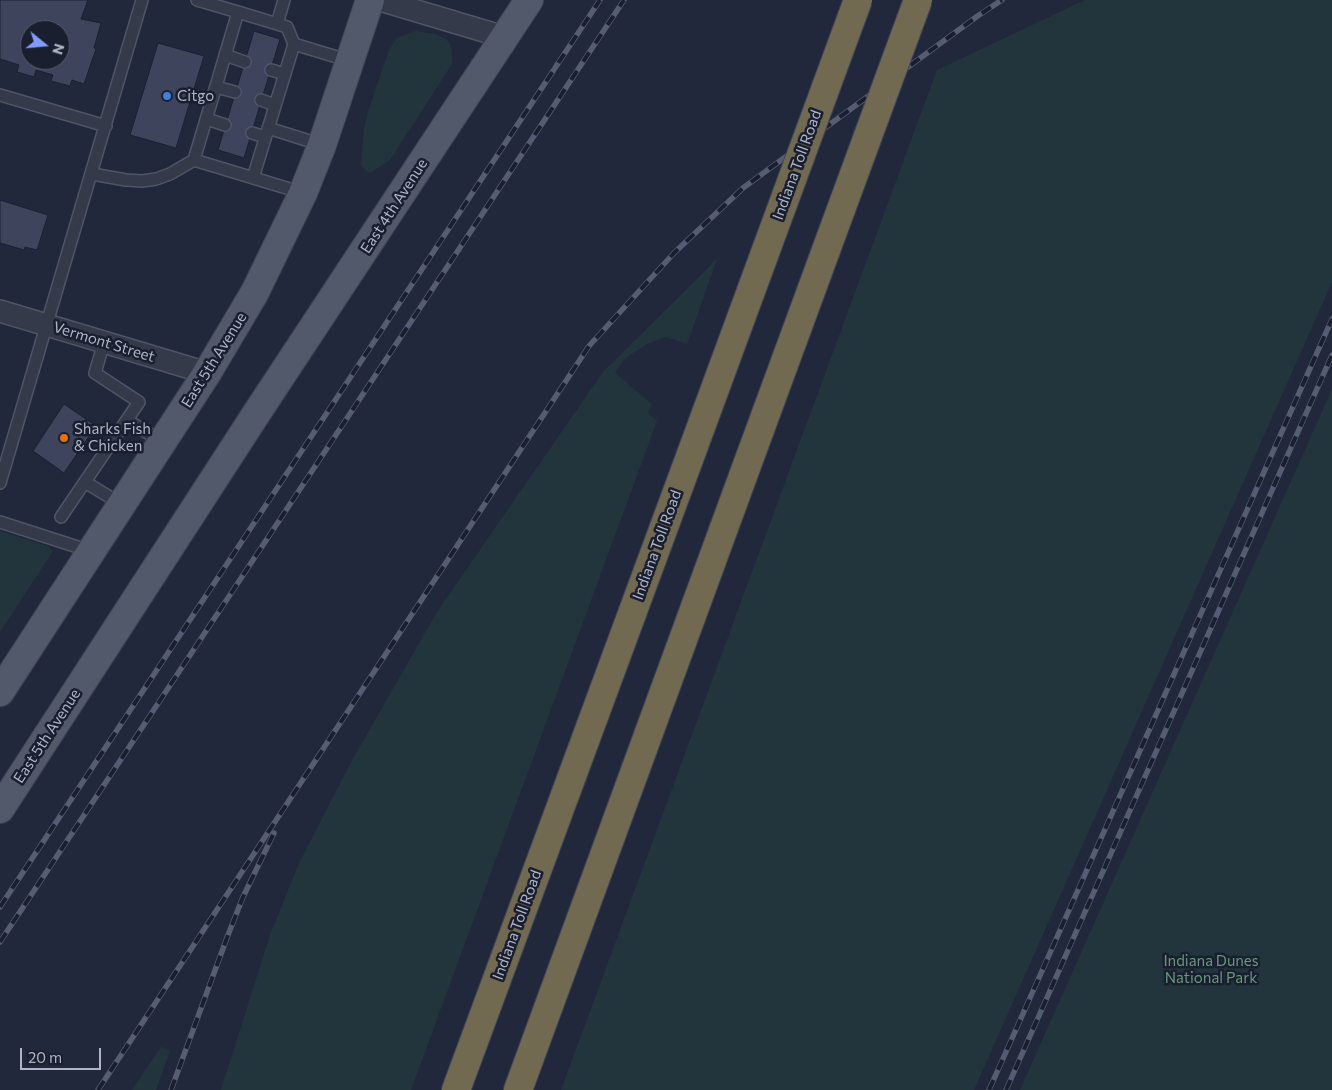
<!DOCTYPE html>
<style>
body{margin:0}
#map{position:relative;width:1332px;height:1090px;overflow:hidden;background:#21283b;font-family:Commissioner,sans-serif}
canvas{display:block}
.north{position:absolute;left:20px;top:20px;width:50px;height:50px;box-sizing:border-box;background:#1a1f30;border:1px solid #565b6c;border-radius:50%;rotate:107deg;font-size:14px;font-weight:700;line-height:20px;text-align:center;color:#afb5c7}
.north::after{content:'';display:block;margin:auto;width:18px;height:22px;background:#809cfc;clip-path:polygon(50% 0,100% 100%,50% 72%,0 100%)}
.scale{position:absolute;left:20px;top:1048px;width:81px;height:22px;box-sizing:border-box;border:2px solid #afb5c7;border-top:0;padding-left:6px;font-size:15px;line-height:18px;white-space:nowrap;color:#afb5c7;-webkit-text-stroke:4px #1a1f30;paint-order:stroke}
</style>
<div id="map">
<canvas width="1332" height="1090"></canvas>
<div class="north">N</div>
<div class="scale">20 m</div>
</div>
<script>
const ctx = document.querySelector('canvas').getContext('2d');
ctx.lineJoin = 'round';
function fillPath(path, color) { ctx.fillStyle = color; ctx.fill(path, 'evenodd'); }
const poly = rows => new Path2D(rows.map(r => 'M' + r).join(''));
function trace(path, color, width, dash) { ctx.strokeStyle = color; ctx.lineWidth = width; ctx.lineCap = dash ? 'butt' : 'round'; ctx.setLineDash(dash || []); ctx.stroke(path); }
function label(font, color, halo, rows, align = 'center') {
  ctx.font = font + ' Commissioner,sans-serif'; ctx.lineWidth = 5; ctx.setLineDash([]); ctx.textBaseline = 'middle'; ctx.strokeStyle = halo; ctx.fillStyle = color; for (const [text, x, y, turn = 0] of rows) {
    ctx.save(); ctx.translate(x, y); ctx.rotate((+turn || 0) * Math.PI / 180); ctx.textAlign = isNaN(turn) ? turn : align; if (halo) ctx.strokeText(text, 0, 0); ctx.fillText(text, 0, 0); ctx.restore();
  }
}
const green = poly([
 [1085,0,1332,0,1332,282,974,1090,561,1090,937,70],
 [415,31,435,34,446,39,450,44,452,51,452,64,390,160,370,173,363,168,361,164,364,129,368,112,389,50,397,38],
 [717,259,687,344,666,337,649,343,630,355,622,362,615,373,652,404,648,413,657,421,411,1090,221,1090,270,935,299,863,350,764,437,612,603,372],
 [1332,389,1332,1090,1020,1090],
 [0,531,47,546,53,551,0,632],
 [161,1047,170,1050,156,1090,132,1090]
]);
const building = poly([
 [0,0,88,0,81,19,101,23,94,48,96,49,84,84,72,80,70,86,51,81,53,75,36,70,34,77,17,72,19,65,0,59,0,0],
 [30,30,60,30,60,60,30,60,30,30],
 [254,31,280,39,244,158,218,150,254,31],
 [158,43,204,56,176,148,130,135,158,43],
 [0,200,48,215,37,250,25,247,24,250,0,243,0,200],
 [64,404,96,426,64,473,33,451,64,404]
]);
const lane = poly([
 [197,0,238,12,194,160,303,193],
 [238,12,287,27,294,44],
 [277,24,284,0],
 [225,55,245,62],
 [271,70,285,74],
 [216,87,235,92],
 [0,95,106,126],
 [261,100,275,105],
 [207,119,225,125],
 [268,128,322,145],
 [252,133,265,137],
 [92,174,126,180,142,181,156,179,170,174,194,160],
 [253,178,294,44,350,61],
 [127,420,162,442],
 [85,482,121,504],
 [0,483,142,0],
 [61,517,139,402,95,373,104,342],
 [0,522,90,551]
]);
const street = poly([
 [380,0,504,37],
 [0,311,207,373]
]);
const primary = poly([
 [0,692,207,373,255,292,303,193,322,145,370,0],
 [0,809,258,411,529,0]
]);
const highway = poly([
 [456,1090,691,454],
 [518,1090,743,476]
]);
const rail = poly([
 [0,907,600,0],
 [0,942,624,0],
 [98,1090,589,346,674,253,743,188,979,15,1002,0],
 [171,1090,228,935,243,897,274,833],
 [989,1090,1332,319],
 [1006,1090,1332,355]
]);
const highwayBridge = poly([
 [691,454,858,0],
 [743,476,918,0]
]);
const markers = [
 [167,96,5,"#3f7fe0"],
 [64,438,5,"#e8710a"]
];
const poiNames = [
 ["Citgo",177,96],
 ["Sharks Fish",74,429],
 ["& Chicken",74,446]
];
const streetNames = [
 ["Indiana Toll Road",797,165,-70],
 ["East 4th Avenue",394,206,-57],
 ["Vermont Street",104,342,17],
 ["East 5th Avenue",214,360,-58],
 ["Indiana Toll Road",657,545,-70],
 ["East 5th Avenue",47,736,-57],
 ["Indiana Toll Road",517,925,-70]
];
const parkNames = [
 ["Indiana Dunes",1211,961],
 ["National Park",1211,978]
];
fillPath(green, '#23353c');
fillPath(building, '#3d445b');
trace(building, '#1c2132', 1);
trace(lane, '#4f5566', 14);
trace(street, '#4f5566', 24);
trace(primary, '#3e4354', 30);
trace(highway, '#3f4556', 30);
trace(lane, '#353a4b', 11);
trace(street, '#353a4b', 21);
trace(primary, '#52596b', 28);
trace(highway, '#716a51', 28);
trace(rail, '#565d72', 5.5);
trace(rail, '#1a1f30', 4, [11]);
trace(highwayBridge, '#3f4556', 30, []);
trace(highwayBridge, '#716a51', 28);
for (const [x, y, r, color] of markers) { const dot = new Path2D(); dot.arc(x, y, r, 0, 2 * Math.PI); ctx.fillStyle = color; ctx.fill(dot); trace(dot, '#1a1f30', 2); }
label('15px', '#afb5c7', '#1a1f30', poiNames, 'left');
label('15px', '#afb5c7', '#1a1f30', streetNames);
label('15px', '#66997a', '#1a1f30', parkNames);
</script>
